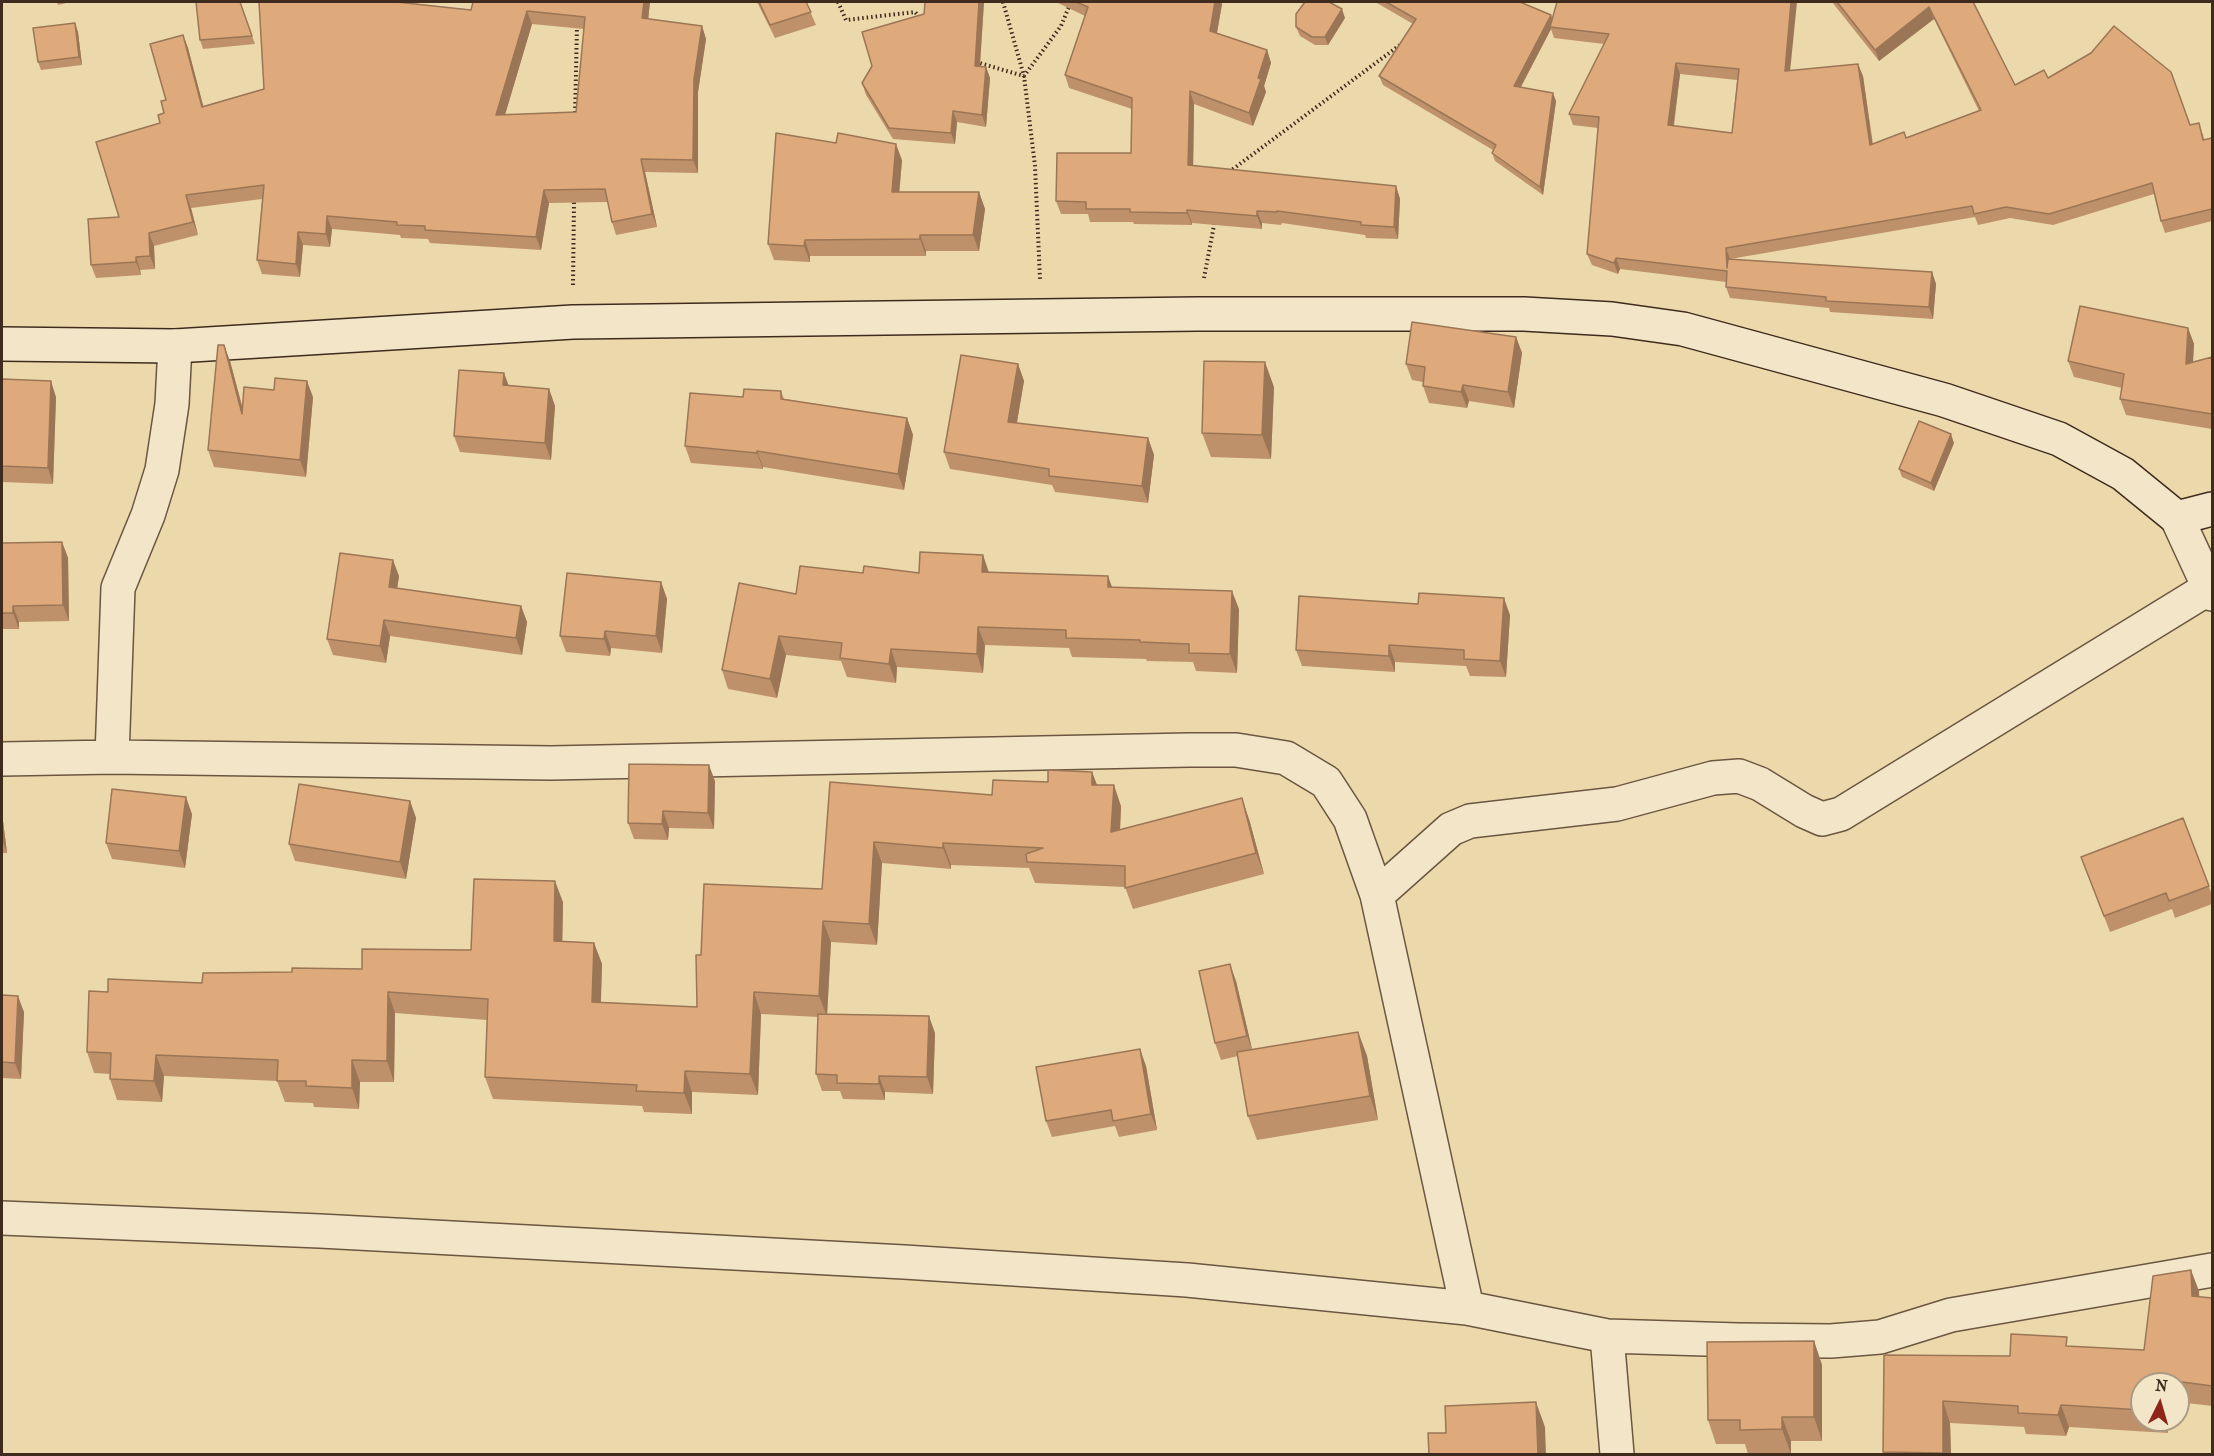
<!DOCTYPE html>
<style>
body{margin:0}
#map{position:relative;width:2214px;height:1456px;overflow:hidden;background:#ecd9ab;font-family:"IM FELL French Canon",serif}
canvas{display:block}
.frame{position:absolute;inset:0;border:3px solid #3e2b1e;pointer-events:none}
.north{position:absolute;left:2130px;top:1372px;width:60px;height:60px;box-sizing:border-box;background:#f3e6c8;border:2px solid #ab9b84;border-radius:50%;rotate:5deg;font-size:16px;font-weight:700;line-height:24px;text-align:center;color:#3e2b1e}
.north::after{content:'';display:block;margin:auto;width:21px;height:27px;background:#8f2418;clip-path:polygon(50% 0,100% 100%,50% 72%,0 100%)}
</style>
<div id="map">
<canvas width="2214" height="1456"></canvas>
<div class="frame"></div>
<div class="north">N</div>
</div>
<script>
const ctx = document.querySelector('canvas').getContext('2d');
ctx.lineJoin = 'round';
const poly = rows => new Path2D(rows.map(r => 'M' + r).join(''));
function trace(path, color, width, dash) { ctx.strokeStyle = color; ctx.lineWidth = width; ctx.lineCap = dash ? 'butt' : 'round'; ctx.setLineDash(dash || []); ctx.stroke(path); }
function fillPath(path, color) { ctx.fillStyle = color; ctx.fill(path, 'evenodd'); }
const path = poly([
 [838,2,846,20,915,12,920,18],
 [1003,2,1024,76,1035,166,1040,279],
 [976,62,1024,76,1061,26,1071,2],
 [575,117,577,26],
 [1229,172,1404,42],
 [1204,278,1215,220],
 [573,285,574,200]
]);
const street = poly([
 [2177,518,2212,594],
 [112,757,118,588,148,515,162,470,172,404,175,346],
 [2,759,112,757,551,763,1189,750,1236,750,1286,758,1326,782,1350,819,1377,895,1467,1308],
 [1377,895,1451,829,1470,821,1617,804,1713,778,1739,776,1760,784,1804,811,1822,819,1841,814,2209,588],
 [2,1218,320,1231,904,1262,1187,1280,1467,1308,1607,1336,1738,1340,1831,1341,1880,1337,1951,1315,2212,1270],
 [1607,1336,1617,1454]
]);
const secondary = poly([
 [2,344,175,346,573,322,1197,314,1524,314,1612,319,1683,329,1944,400,2059,439,2123,474,2177,518,2212,509]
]);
const wall = poly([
 [57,2,71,2,58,5],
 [240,2,255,44,203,49,200,40],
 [271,2,402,2,471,10,650,2,648,19,702,26,706,39,698,92,698,173,645,172,657,227,616,235,612,222,608,202,549,203,541,250,430,243,428,239,401,238,400,235,332,229,330,247,303,245,300,277,262,274,257,260,262,199,191,208,198,235,154,246,155,269,140,270,141,275,96,278,91,265,119,217,164,113,166,100,183,35,188,48,203,106,264,89],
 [532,24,584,29,576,112,505,115],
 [757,2,806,2,816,25,775,38],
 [984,2,980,66,986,67,990,78,986,127,957,122,955,144,893,139,866,95,862,83],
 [1056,2,1221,2,1222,4,1217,33,1267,50,1271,63,1264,86,1266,92,1253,126,1194,104,1193,166,1396,186,1400,199,1398,239,1366,238,1365,235,1282,223,1281,225,1262,223,1262,229,1192,223,1192,225,1134,224,1133,222,1090,222,1088,214,1061,214,1056,201,1131,153,1132,109,1069,88,1065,75,1085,16],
 [1376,2,1520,2,1551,15,1552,19,1790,70,1863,76,1873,144,1906,138,1979,111,1934,19,1879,61,1832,2,1974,2,2015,85,2048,78,2190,125,2203,134,2204,140,2212,138,2212,221,2165,233,2161,221,2154,194,2053,225,2010,218,1978,225,1975,217,1730,259,1932,272,1936,284,1933,319,1830,312,1829,308,1730,298,1726,287,1726,282,1620,269,1618,274,1592,265,1587,254,1598,128,1573,125,1569,114,1604,44,1554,38,1551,29,1521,87,1556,101,1543,195,1495,161,1492,153,1493,150,1383,85,1379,76,1413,24,1377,3],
 [1680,74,1737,80,1732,133,1674,126],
 [1345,18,1328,45,1315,45,1300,36,1296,27],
 [75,23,78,32,82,65,41,70,38,62],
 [902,160,899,192,979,192,985,209,979,251,926,251,926,256,810,256,810,262,774,260,768,244],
 [2188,328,2194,344,2193,362,2212,357,2212,429,2126,415,2120,399,2122,388,2074,377,2068,361],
 [1516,337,1522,353,1514,408,1469,401,1467,408,1429,403,1423,386,1423,382,1412,380,1406,364],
 [230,361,243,409,313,397,306,477,214,467,208,450],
 [1018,364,1024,381,1017,423,1148,438,1154,455,1148,503,1055,492,1052,485,950,469,944,452],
 [2,379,56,397,53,484,2,482],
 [508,386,549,389,555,406,551,460,460,452,454,436],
 [1274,387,1271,459,1211,457,1202,433],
 [781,391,784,399,907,418,913,435,904,490,763,467,763,469,691,463,685,446,743,397],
 [1954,443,1934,491,1902,477,1899,469],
 [62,542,68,558,69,621,19,622,19,629,2,629,2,543],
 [983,555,989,572,1112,587,1239,609,1237,673,1196,671,1193,662,1147,661,1146,659,1072,657,1069,648,985,645,983,673,897,667,896,683,847,677,841,661,786,655,777,698,728,689,722,670,796,594,863,573,919,573],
 [399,576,397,588,521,606,527,622,522,655,390,636,386,663,333,655,327,639],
 [661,582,667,599,662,653,611,648,610,656,566,652,560,636],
 [1510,615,1506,677,1470,676,1466,666,1395,662,1395,672,1302,666,1296,650],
 [1092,772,1097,785,1121,806,1120,830,1249,819,1264,874,1133,909,1125,887,1035,883,1029,868,951,865,951,869,882,863,877,945,831,942,827,1014,935,1033,933,1094,885,1092,885,1100,843,1099,840,1091,822,1091,816,1074,818,1017,761,1014,758,1095,692,1092,692,1114,644,1112,642,1106,493,1099,485,1077,487,1020,395,1013,394,1082,360,1082,359,1109,314,1107,313,1103,285,1102,277,1081,164,1076,162,1102,117,1100,110,1079,110,1074,94,1073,87,1052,108,992,202,983,292,972,362,969,471,950,563,902,562,941,594,943,602,964,601,1002,697,1007,701,955,822,889,830,782,992,795],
 [715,781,714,829,669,828,668,840,634,839,628,823],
 [410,801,416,818,406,879,295,861,289,844],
 [2,813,7,853,2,853],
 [192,814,185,868,112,859,106,843],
 [2183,818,2212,895,2212,904,2175,918,2172,909,2110,932,2081,857],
 [1236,981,1252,1050,1358,1032,1367,1056,1378,1120,1257,1140,1248,1116,1238,1056,1221,1060,1215,1043],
 [2,995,24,1012,21,1079,2,1078],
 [1146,1066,1157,1130,1119,1137,1115,1126,1052,1137,1046,1121],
 [2199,1291,2199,1297,2212,1298,2212,1406,2178,1402,2178,1384,2142,1384,2142,1420,2168,1420,2168,1433,2069,1427,2066,1436,2026,1434,2024,1427,1950,1423,1951,1455,1884,1455,1883,1452,1884,1355,2010,1356,2070,1346,2144,1350],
 [1814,1341,1822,1365,1822,1441,1791,1441,1791,1454,1748,1454,1745,1444,1716,1444,1708,1420]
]);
const shadedWall = poly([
 [644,2,650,2,647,31,642,18],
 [979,2,984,2,979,77,975,66],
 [1215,2,1221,2,1222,4,1215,44,1210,31],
 [1791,2,1797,2,1789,82,1785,71],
 [1929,7,1934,19,1879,61,1875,50],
 [1342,9,1345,18,1328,45,1325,37],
 [527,11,532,24,501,128,496,115],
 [1551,15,1554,23,1550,27,1551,29,1517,94,1514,86],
 [75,23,78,32,82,65,79,57],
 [702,26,706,39,698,92,698,173,693,160,694,79],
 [183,35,188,48,207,120,202,107],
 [1267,50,1271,63,1264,86,1266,92,1253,126,1249,113,1258,78],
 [1676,63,1680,74,1672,137,1668,125],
 [1858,64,1863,76,1874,156,1870,145],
 [986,67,990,78,986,127,982,115],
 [1190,91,1194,104,1193,178,1188,165],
 [1553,93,1556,101,1543,195,1540,187],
 [953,111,957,122,955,144,951,133],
 [896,144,902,160,898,208,892,192],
 [641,159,645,172,657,227,652,214],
 [1396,186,1400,199,1398,239,1394,227],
 [544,190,549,203,541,250,536,237],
 [979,192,985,209,979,251,973,235],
 [186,195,191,208,198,235,193,222],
 [1187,210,1192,223,1192,225,1187,213],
 [1257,211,1262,223,1262,229,1257,216],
 [327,216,332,229,330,247,326,234],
 [298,232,303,245,300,277,296,264],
 [149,233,154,246,155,269,150,256],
 [920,235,926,251,926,256,920,239],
 [805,240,810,256,810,262,804,246],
 [1726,248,1730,259,1727,268],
 [136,257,140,270,141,275,136,262],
 [1616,258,1620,269,1618,274,1614,263],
 [1932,272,1936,284,1933,319,1929,307],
 [2188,328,2194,344,2192,380,2186,364],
 [1516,337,1522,353,1514,408,1508,392],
 [224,345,230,361,248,430,242,414],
 [1265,362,1274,387,1271,459,1262,435],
 [1018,364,1024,381,1014,438,1008,422],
 [504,373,510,389,503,385],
 [51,381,56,397,53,484,48,468],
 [307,381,313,397,306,477,300,460],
 [1463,385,1469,401,1467,408,1461,392],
 [549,389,555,406,551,460,545,443],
 [907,418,913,435,904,490,898,474],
 [1951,434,1954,443,1934,491,1931,483],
 [1148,438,1154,455,1148,503,1142,486],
 [757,451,763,467,763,469,757,453],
 [62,542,68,558,69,621,63,605],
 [983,555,989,574,982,572],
 [393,560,399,576,395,603,389,587],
 [1108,576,1115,595,1108,587],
 [661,582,667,599,662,653,656,636],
 [1232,591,1239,609,1237,673,1230,654],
 [1504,598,1510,615,1506,677,1500,661],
 [13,606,19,622,19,629,13,613],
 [521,606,527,622,522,655,516,638],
 [384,620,390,636,386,663,380,646],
 [978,627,985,645,983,673,977,654],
 [605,631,611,648,610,656,604,639],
 [779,636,786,655,777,698,770,679],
 [1389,645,1395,662,1395,672,1389,656],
 [891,649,897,667,896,683,889,664],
 [709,765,715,781,714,829,708,813],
 [1092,772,1100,793,1092,785],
 [1114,785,1121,806,1119,853,1111,832],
 [186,797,192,814,185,868,179,851],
 [1242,798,1249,819,1264,874,1256,853],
 [410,801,416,818,406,879,400,862],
 [663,811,669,828,668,840,662,824],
 [2,813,7,853,2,839],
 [874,842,882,863,877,945,869,924],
 [943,843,951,865,951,869,943,848],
 [555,881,563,902,562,962,554,941],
 [823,921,831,942,827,1017,819,996],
 [594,943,602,964,600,1023,592,1002],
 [1230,964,1236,981,1253,1053,1247,1036],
 [388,992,395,1013,394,1082,387,1061],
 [754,992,761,1014,758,1095,750,1074],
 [18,996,24,1012,21,1079,15,1063],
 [929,1016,935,1033,933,1094,927,1077],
 [1358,1032,1367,1056,1378,1120,1370,1096],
 [1140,1049,1146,1066,1157,1130,1151,1114],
 [156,1055,164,1076,162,1102,154,1081],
 [352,1060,360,1082,359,1109,352,1088],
 [685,1071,692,1092,692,1114,684,1093],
 [879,1076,885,1092,885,1100,879,1084],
 [2191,1270,2199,1291,2200,1317,2192,1296],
 [1814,1341,1822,1365,1822,1441,1814,1417],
 [1943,1401,1950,1423,1951,1455,1943,1455],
 [1536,1402,1545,1427,1546,1455,1538,1455],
 [2061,1405,2069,1427,2066,1436,2058,1415],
 [1782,1417,1791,1441,1791,1454,1782,1429],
 [2164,1420,2168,1420,2168,1433]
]);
const building = poly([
 [196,2,240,2,252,36,200,40,196,2],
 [259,2,396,2,471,10,473,2,644,2,642,18,702,26,694,79,693,160,641,159,652,214,612,222,605,189,544,190,536,237,425,230,425,226,397,225,397,222,327,216,326,234,298,232,296,264,257,260,264,185,186,195,193,222,149,233,150,256,136,257,136,262,91,265,88,219,119,217,96,142,160,123,158,115,164,113,161,101,166,100,150,44,183,35,202,107,264,89,259,2],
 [527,11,585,17,576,112,496,115,527,11],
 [759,2,806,2,811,12,770,25,759,2],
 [925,2,979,2,975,66,986,67,982,115,953,111,951,133,889,128,862,83,872,66,862,32,924,14,925,2],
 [1076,2,1215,2,1210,31,1267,50,1258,78,1261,79,1249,113,1190,91,1188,165,1396,186,1394,227,1361,225,1361,222,1277,211,1277,212,1257,211,1257,216,1187,210,1187,213,1130,212,1130,209,1086,209,1086,202,1056,201,1057,153,1131,153,1132,98,1065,75,1088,7,1076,2],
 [1305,2,1329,2,1342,9,1325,37,1312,37,1296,27,1296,14,1305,2],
 [1386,2,1520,2,1551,15,1514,86,1553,93,1540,187,1492,153,1496,145,1379,76,1416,19,1386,2],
 [1557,2,1791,2,1785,71,1858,64,1870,145,1904,132,1906,138,1981,110,1929,7,1875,50,1837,2,1973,2,2015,85,2044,70,2048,78,2091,53,2114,26,2171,72,2190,125,2199,123,2203,140,2212,138,2212,209,2161,221,2152,183,2049,214,2006,207,1974,214,1972,206,1726,248,1727,268,1728,259,1932,272,1929,307,1826,301,1826,297,1726,287,1727,271,1616,258,1614,263,1587,254,1599,117,1569,114,1609,34,1550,27,1557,2],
 [1676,63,1739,69,1732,133,1668,125,1676,63],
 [75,23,79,57,38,62,33,28,75,23],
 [776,133,836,143,838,133,896,144,892,192,979,192,973,235,920,235,920,239,805,240,804,246,768,244,776,133],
 [2080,306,2188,328,2186,364,2212,357,2212,414,2120,399,2124,374,2068,361,2080,306],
 [1412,322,1516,337,1508,392,1463,385,1461,392,1423,386,1425,367,1406,364,1412,322],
 [218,345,224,345,242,414,244,387,274,390,275,378,307,381,300,460,208,450,218,345],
 [961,355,1018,364,1008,422,1148,438,1142,486,1049,476,1049,469,944,452,961,355],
 [1204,361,1265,362,1262,435,1202,433,1204,361],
 [459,370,504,373,503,385,549,389,545,443,454,436,459,370],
 [2,379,51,381,48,468,2,466,2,379],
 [744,389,781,391,781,399,907,418,898,474,757,451,757,453,685,446,690,393,743,397,744,389],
 [1919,421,1951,434,1931,483,1899,469,1919,421],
 [62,542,63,605,13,606,13,613,2,613,2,543,62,542],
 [920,552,983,555,982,572,1108,576,1108,587,1232,591,1230,654,1189,653,1189,644,1140,642,1140,640,1066,638,1066,630,978,627,977,654,891,649,889,664,840,658,842,643,779,636,770,679,722,670,739,583,796,594,800,566,863,573,864,566,919,573,920,552],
 [340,553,393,560,389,587,521,606,516,638,384,620,380,646,327,639,340,553],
 [567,573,661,582,656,636,605,631,604,639,560,636,567,573],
 [1419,593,1504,598,1500,661,1464,659,1464,650,1389,645,1389,656,1296,650,1299,596,1418,604,1419,593],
 [629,764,709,765,708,813,663,811,662,824,628,823,629,764],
 [1048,770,1092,772,1092,785,1114,785,1111,832,1242,798,1256,853,1125,888,1125,866,1027,862,1026,854,1043,848,943,843,943,848,874,842,869,924,823,921,819,996,754,992,750,1074,685,1071,684,1093,636,1091,637,1085,485,1077,488,999,388,992,387,1061,352,1060,352,1088,306,1086,306,1081,277,1081,278,1060,156,1055,154,1081,110,1079,111,1053,87,1052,89,991,108,992,108,979,202,983,203,973,292,972,292,968,362,969,362,949,471,950,474,879,555,881,554,941,594,943,592,1002,697,1007,696,955,701,955,704,884,822,889,830,782,992,795,993,780,1048,782,1048,770],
 [299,784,410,801,400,862,289,844,299,784],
 [112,789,186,797,179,851,106,843,112,789],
 [2183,818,2209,886,2169,901,2166,893,2104,916,2081,857,2183,818],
 [1230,964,1247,1036,1215,1043,1199,971,1230,964],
 [2,995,18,996,15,1063,2,1062,2,995],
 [818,1014,929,1016,927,1077,879,1076,879,1084,837,1083,837,1075,816,1074,818,1014],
 [1358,1032,1370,1096,1248,1116,1237,1052,1358,1032],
 [1140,1049,1151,1114,1113,1121,1111,1110,1046,1121,1036,1067,1140,1049],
 [2191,1270,2192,1296,2212,1298,2212,1386,2160,1379,2160,1384,2142,1384,2142,1410,2061,1405,2058,1415,2018,1413,2018,1406,1943,1401,1943,1453,1883,1452,1884,1355,2010,1356,2011,1334,2067,1337,2066,1346,2144,1350,2153,1276,2191,1270],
 [1814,1341,1814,1417,1782,1417,1782,1429,1740,1430,1740,1420,1708,1420,1707,1342,1814,1341],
 [1536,1402,1538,1455,1429,1455,1428,1433,1446,1433,1445,1406,1536,1402]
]);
trace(street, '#6a5641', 36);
trace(secondary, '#3e2b1e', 36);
trace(path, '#3e2b1e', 4, [1.5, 3]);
trace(street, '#f3e6c8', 33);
trace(secondary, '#f3e6c8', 33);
fillPath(wall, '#bf916a');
fillPath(shadedWall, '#9b7656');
fillPath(building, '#dea97b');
trace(building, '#9b7656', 1.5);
</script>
